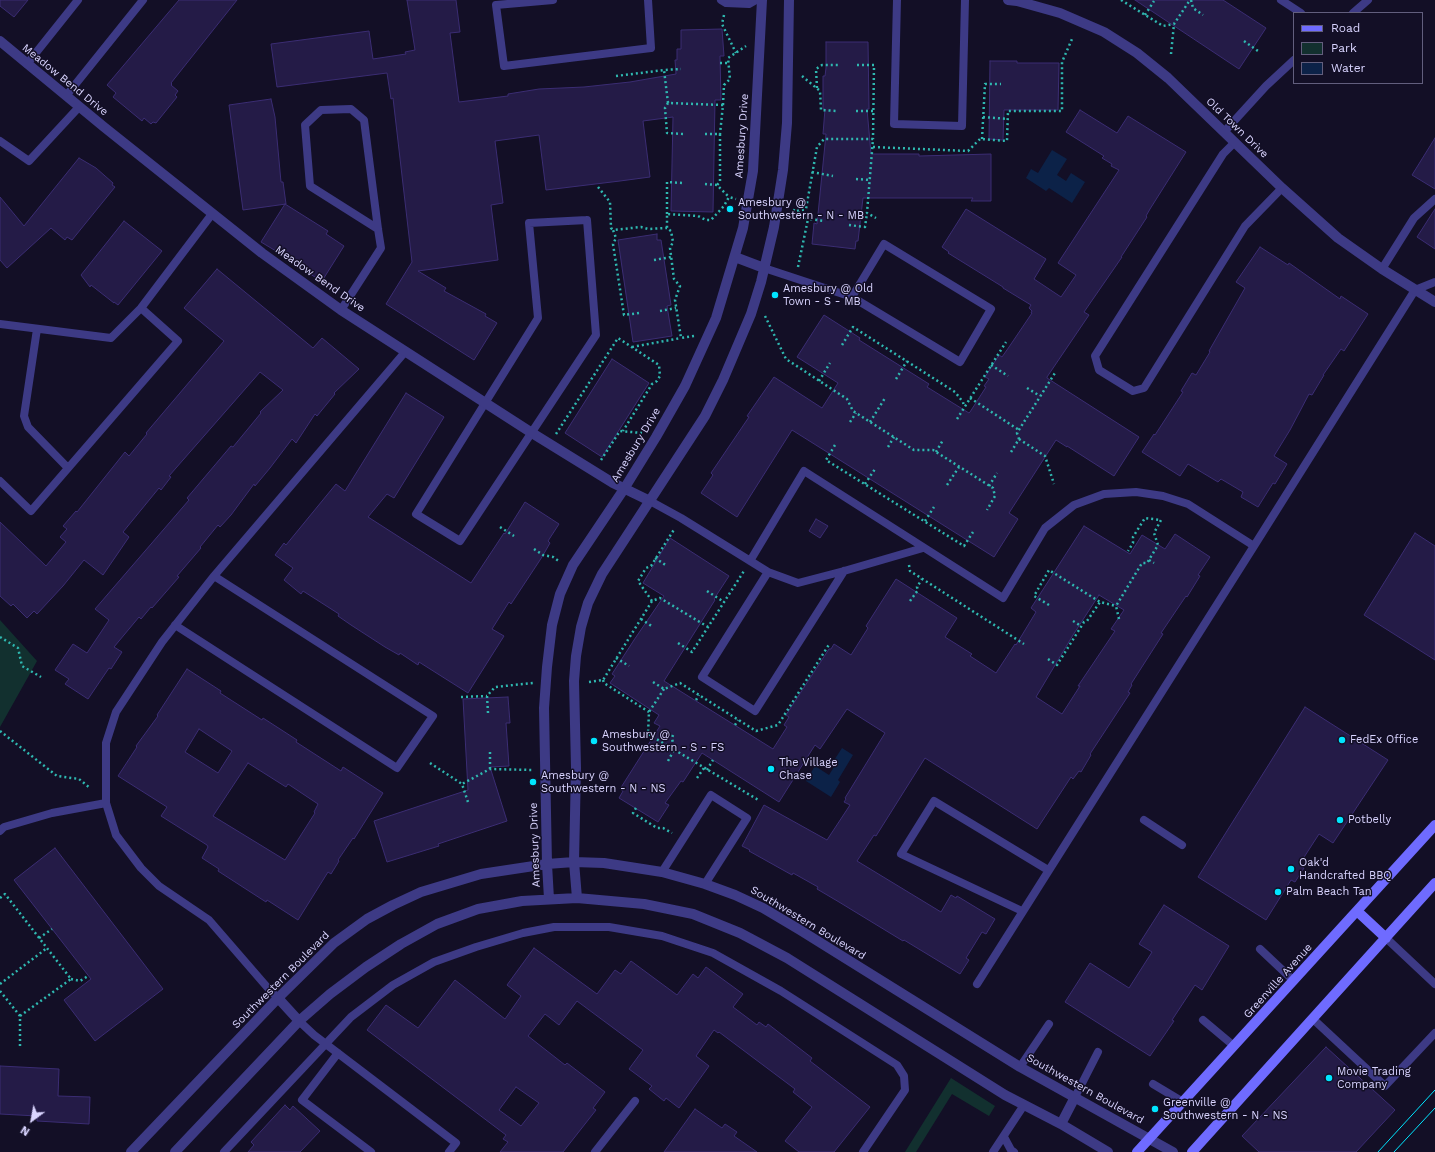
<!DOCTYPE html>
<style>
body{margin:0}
#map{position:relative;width:1435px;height:1152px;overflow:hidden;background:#130f26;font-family:"Work Sans",sans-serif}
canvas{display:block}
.legend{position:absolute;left:1293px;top:12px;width:130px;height:72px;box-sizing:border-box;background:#130f26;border:1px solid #625e7d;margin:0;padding:5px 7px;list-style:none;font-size:12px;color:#d9d4ff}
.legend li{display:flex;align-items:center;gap:8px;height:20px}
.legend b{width:20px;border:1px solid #625e7d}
.north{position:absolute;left:12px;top:1100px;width:40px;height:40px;-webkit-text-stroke:3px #130f26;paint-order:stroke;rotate:212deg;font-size:11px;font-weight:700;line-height:16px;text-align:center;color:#d9d4ff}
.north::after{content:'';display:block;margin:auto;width:14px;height:18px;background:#d9d4ff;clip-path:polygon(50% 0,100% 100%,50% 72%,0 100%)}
</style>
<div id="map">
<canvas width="1435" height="1152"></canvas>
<ul class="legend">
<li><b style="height:5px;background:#6f6bff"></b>Road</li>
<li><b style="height:11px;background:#12302f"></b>Park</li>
<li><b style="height:11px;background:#0c2248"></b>Water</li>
</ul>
<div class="north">N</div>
</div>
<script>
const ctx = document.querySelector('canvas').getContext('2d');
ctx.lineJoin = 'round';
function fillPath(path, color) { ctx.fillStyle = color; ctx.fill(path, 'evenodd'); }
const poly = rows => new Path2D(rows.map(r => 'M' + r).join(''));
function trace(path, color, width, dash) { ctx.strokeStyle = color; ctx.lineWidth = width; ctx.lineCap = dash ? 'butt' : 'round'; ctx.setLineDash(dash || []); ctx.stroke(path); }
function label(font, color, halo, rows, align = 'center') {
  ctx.font = font + ' "Work Sans",sans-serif'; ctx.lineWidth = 3; ctx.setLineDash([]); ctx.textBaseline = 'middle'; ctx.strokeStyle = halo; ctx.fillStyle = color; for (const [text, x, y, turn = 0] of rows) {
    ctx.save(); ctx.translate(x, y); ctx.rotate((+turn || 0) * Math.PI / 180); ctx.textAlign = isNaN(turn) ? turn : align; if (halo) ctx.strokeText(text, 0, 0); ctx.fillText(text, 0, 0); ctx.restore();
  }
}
const green = poly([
 [0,620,37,661,0,727],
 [951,1078,995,1106,989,1116,952,1094,916,1152,905,1152]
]);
const water = poly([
 [1052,150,1067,159,1057,175,1066,181,1071,173,1085,182,1072,203,1049,188,1046,191,1026,178,1031,169,1038,173],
 [842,748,853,755,838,780,840,782,831,797,806,781,815,766,829,775,834,767,831,765]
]);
const building = poly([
 [0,0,28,0,14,17,0,6,0,0],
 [179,0,237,0,171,83,172,84,171,85,178,91,175,95,177,97,156,123,153,122,151,124,144,118,142,121,113,97,116,93,107,85,179,0],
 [407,0,456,0,460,32,450,33,459,102,508,96,508,94,539,89,584,87,630,82,676,74,675,60,677,60,677,49,681,49,681,30,722,29,724,56,720,56,721,100,715,100,713,212,671,211,673,117,643,121,650,177,620,181,546,190,539,135,495,141,503,203,491,205,498,260,418,271,446,288,444,291,486,314,485,316,497,323,474,360,386,304,412,262,393,98,391,99,387,73,277,87,271,44,369,31,373,59,406,54,405,52,415,50,407,0],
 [1135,0,1223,0,1266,28,1239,69,1135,0],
 [826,42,868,42,869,109,867,109,871,154,919,154,919,156,991,154,991,201,971,201,973,198,863,198,858,241,856,241,855,249,812,244,814,223,817,224,826,134,823,134,825,109,823,109,823,76,825,76,826,68,826,42],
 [990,61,1017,61,1017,63,1059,63,1058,110,1004,110,1003,140,989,139,990,61],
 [271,99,275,117,281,182,283,182,286,204,243,210,229,105,271,99],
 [1080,110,1117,133,1128,116,1186,152,1150,209,1146,216,1147,217,1121,257,1122,257,1084,312,1089,315,1047,377,1047,378,1139,437,1114,476,1067,446,1067,447,1056,440,1009,513,1018,519,994,557,792,430,737,517,701,493,713,475,711,473,749,417,747,416,774,377,822,408,838,383,797,357,824,315,860,338,859,340,929,384,927,387,969,413,970,412,986,387,984,386,989,379,985,377,999,355,1002,357,1009,347,1032,313,1031,313,1032,311,1029,308,1031,305,1003,288,1003,287,948,253,949,252,942,247,966,209,1046,259,1034,279,1061,297,1076,275,1058,263,1119,170,1111,166,1112,164,1102,158,1104,156,1066,132,1080,110],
 [1435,138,1435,189,1412,175,1435,138],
 [79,158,96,168,113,183,112,185,115,187,72,240,67,237,65,240,51,228,7,268,0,260,0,197,24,226,79,158],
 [285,204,328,231,326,234,344,246,322,281,298,267,299,265,261,242,285,204],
 [1435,209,1435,249,1417,237,1435,209],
 [124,221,162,251,118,305,114,302,114,303,91,285,90,287,81,275,124,221],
 [657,234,657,240,661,240,671,305,667,306,672,336,633,342,618,240,657,234],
 [1260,247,1288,265,1289,263,1340,299,1341,296,1368,314,1344,351,1341,349,1323,375,1324,375,1312,395,1309,394,1290,430,1274,456,1287,464,1275,484,1273,483,1258,507,1241,497,1243,492,1221,479,1218,482,1188,464,1180,476,1142,452,1154,434,1155,435,1183,392,1181,391,1192,373,1196,375,1210,352,1209,351,1245,288,1236,282,1260,247],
 [217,269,313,348,322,338,359,369,334,393,335,394,317,416,315,414,296,443,292,439,270,468,255,486,254,484,231,515,220,527,218,525,200,547,201,548,177,576,179,577,152,608,151,607,141,619,139,617,114,647,122,652,111,669,109,668,88,699,65,684,69,679,55,670,73,644,87,653,109,620,95,609,189,500,187,498,231,446,233,447,261,413,260,412,283,390,260,372,169,476,171,477,161,490,159,488,123,532,129,537,103,575,84,560,63,586,37,614,34,611,27,618,13,604,11,606,0,596,0,522,46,566,66,542,60,537,67,529,63,526,76,511,77,512,125,452,129,456,147,434,146,433,224,341,184,308,217,269],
 [612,359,649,383,602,457,565,433,612,359],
 [406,393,444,417,394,498,387,494,368,517,471,583,504,533,505,534,525,502,559,524,548,541,550,543,542,557,511,604,509,602,492,629,504,636,468,693,419,662,418,665,400,653,399,655,385,647,351,625,338,616,339,614,303,591,301,594,284,580,293,568,275,555,284,543,286,545,336,484,345,491,406,393],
 [816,519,828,526,820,538,809,531,816,519],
 [1084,526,1130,554,1142,535,1165,549,1175,534,1210,557,1198,575,1200,576,1187,597,1186,596,1161,633,1163,634,1131,684,1132,685,1128,692,1130,693,1090,754,1091,755,1081,772,1079,771,1073,779,1071,777,1037,829,925,758,876,836,874,835,857,861,941,912,951,895,956,898,957,896,995,919,986,934,982,932,966,958,969,960,960,974,904,940,903,941,839,902,817,889,818,887,793,873,792,875,749,851,750,850,742,846,764,805,827,840,850,805,844,802,846,799,845,798,885,733,847,709,820,749,815,745,779,802,702,753,683,782,681,781,665,803,669,805,658,822,619,798,623,791,620,789,660,726,654,723,659,715,610,683,615,676,612,674,634,640,664,596,643,583,670,538,729,576,714,599,715,600,664,681,773,749,787,727,784,725,789,717,786,715,829,649,831,649,834,644,851,655,868,628,866,626,896,579,957,618,945,637,972,654,970,656,996,673,1015,644,1016,645,1036,612,1031,608,1084,526],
 [1099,595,1124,610,1111,629,1115,631,1078,686,1080,686,1062,714,1036,697,1073,635,1099,595],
 [1415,533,1435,546,1435,660,1364,615,1415,533],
 [187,669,221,691,220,693,262,720,263,718,297,740,296,742,341,771,343,767,383,793,354,839,353,838,338,860,339,861,331,874,328,872,298,920,267,900,266,902,218,871,219,869,202,858,208,847,207,845,161,816,167,807,118,776,137,747,136,746,158,716,157,715,187,669],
 [199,729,232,751,218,773,185,752,199,729],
 [248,763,286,787,288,784,318,804,314,812,315,813,285,860,213,816,248,763],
 [508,697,510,723,506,723,509,766,490,767,507,821,438,844,439,846,387,862,374,821,468,790,463,699,508,697],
 [1305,707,1388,760,1333,843,1319,834,1299,865,1304,868,1295,882,1291,880,1266,920,1198,877,1305,707],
 [55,848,163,989,95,1041,64,1000,91,979,14,880,55,848],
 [1164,905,1229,946,1202,990,1195,985,1172,1020,1174,1021,1150,1056,1065,1002,1090,963,1129,988,1152,952,1139,944,1164,905],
 [534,948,597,994,615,970,621,974,631,961,677,995,693,974,698,978,706,967,743,994,733,1007,757,1025,759,1022,766,1027,768,1024,812,1058,810,1061,870,1107,834,1152,799,1152,785,1141,812,1107,793,1092,795,1089,719,1032,718,1033,714,1030,696,1056,709,1066,679,1108,666,1098,664,1101,649,1089,652,1086,629,1069,643,1050,577,1001,559,1025,545,1014,528,1036,565,1065,567,1063,605,1092,593,1108,596,1110,563,1152,500,1152,508,1142,503,1139,506,1135,367,1030,386,1005,418,1028,455,980,505,1019,521,996,507,985,534,948],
 [516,1087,539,1103,521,1126,499,1110,516,1087],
 [1326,1047,1395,1110,1356,1152,1259,1152,1242,1136,1326,1047],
 [0,1066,59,1069,58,1096,90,1097,89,1124,37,1121,37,1116,0,1114,0,1066],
 [285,1105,290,1110,293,1106,320,1131,300,1152,248,1152,254,1145,251,1142,285,1105],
 [695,1109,722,1128,725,1124,737,1132,734,1136,757,1152,664,1152,695,1109]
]);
const path = poly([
 [1121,0,1163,26,1174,24,1190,0],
 [1191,0,1193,8,1203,15],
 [724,15,722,24,736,53],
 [1145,15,1154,1],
 [1244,41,1258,51],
 [1171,54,1174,24],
 [720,63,729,63],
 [857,65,874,65,873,139],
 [616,76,664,70],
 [802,76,820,91,821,110,837,111],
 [817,88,816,69,822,65,838,65],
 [668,103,664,70,681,69],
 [723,105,724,85,730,79,728,58,746,46],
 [856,111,874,111],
 [983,117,1008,119],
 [683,134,667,133,665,108,668,103,723,105,720,134],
 [705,134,720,134,720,182,717,185],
 [982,139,985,84,1001,84],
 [873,147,968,151,980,139,1007,141,1008,111,1062,111,1062,62,1072,39],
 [812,172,833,176],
 [856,179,870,180],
 [705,184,717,185,729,197],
 [598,187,610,202,611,228,613,230],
 [793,210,797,211,808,219,825,221],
 [797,211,806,209,817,147,824,139,873,139,867,213,876,218],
 [667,214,667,182,682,183],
 [849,225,865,227,867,213],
 [654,260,671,257],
 [798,267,808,219],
 [660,311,676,308],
 [639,313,624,315,613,244,616,238,613,230,641,227,648,229,667,228],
 [765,316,786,359,847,399,853,411,914,450,933,450,993,488,995,496,987,510],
 [694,336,681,338,675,300,680,286,674,279,670,248,673,242,671,231,667,228,667,214,698,216,706,220,711,220,724,206,729,197,736,199],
 [842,345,853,327,955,392,963,402,964,407],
 [632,347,681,338],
 [991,365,1008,376],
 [896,379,907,361],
 [819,381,830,363],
 [1027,388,1040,396],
 [970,398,1019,430],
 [957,419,1006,342],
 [850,422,856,413],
 [870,422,885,398],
 [556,434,618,338,659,365,660,376,657,381,652,384,623,431],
 [1019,439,1045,456,1054,484],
 [835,445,826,460,964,546,973,532],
 [888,447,894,437],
 [936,452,943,440],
 [1011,452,1019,439,1017,433,1055,373],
 [601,460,620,431,642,433],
 [865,484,875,469],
 [947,485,959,467],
 [989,486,997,473],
 [925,521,934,507],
 [500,527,514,536],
 [534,549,543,555,553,557,560,562],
 [655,558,667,566],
 [1149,560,1154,563],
 [909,565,910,571,1024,644],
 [707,591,724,602],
 [652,601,638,581,646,568,651,566,675,528],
 [910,601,918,590,917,587,922,579],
 [1049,605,1034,596,1049,570,1100,602],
 [641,619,653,627],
 [1119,619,1116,606,1142,563,1147,563,1158,545,1154,533,1161,520,1145,518,1133,537,1133,543,1128,551],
 [1073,621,1081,626],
 [0,637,18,648,22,666,41,677],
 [678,643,692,652,744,571],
 [616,658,629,666],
 [1048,659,1057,665,1084,622,1087,621,1100,602,1116,606],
 [603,680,604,683,649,712],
 [589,682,603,680,652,601,660,598,708,627],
 [653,682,664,689,680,683,756,731,778,725,830,643],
 [664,689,649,712,648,734,760,801],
 [461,697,487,696],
 [696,700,699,695],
 [488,713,487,696,495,687,533,683],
 [735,725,738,720],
 [0,731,57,776,79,779,90,788],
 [673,735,672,738,674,749],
 [490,752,490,769],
 [668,761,674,750],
 [430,763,462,784],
 [707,770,713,760],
 [697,778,704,768],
 [468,802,462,784,490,769,532,770],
 [636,808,633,813,657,828,663,828,672,833],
 [0,898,5,894,71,979,20,1016,20,1048],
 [39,938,52,929],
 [71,979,80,981,88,976],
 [0,984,47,948],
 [0,991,20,1016]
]);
const service = poly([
 [553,0,496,5,504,66,651,48,648,0],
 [721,0,726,3,749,4,756,0],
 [897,0,894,124,962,126,965,0],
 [1281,0,1301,13],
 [1353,13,1368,0],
 [27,64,78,0],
 [66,96,143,0],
 [1224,132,1266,86,1294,60],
 [0,141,29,161,79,107],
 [1235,142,1223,154,1095,356,1099,370,1133,391,1144,388,1245,226,1282,188],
 [587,220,596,335,460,541,416,514,538,318,529,223,587,220],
 [764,268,852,297,960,362,991,309,884,244,852,297],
 [1382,269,1414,218,1435,199],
 [341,310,381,248,378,229,364,120,351,109,321,110,305,125,310,186,378,229],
 [0,324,111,338,141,308,212,214],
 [37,329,24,416,28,427,68,468],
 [0,481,31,511,178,341,141,308],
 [650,501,681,518,768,572,798,583,844,571,923,548],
 [750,561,804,471,1003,598,1045,528,1074,505,1104,494,1136,492,1163,496,1188,504,1254,546],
 [768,572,702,677,755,711,844,571],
 [175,625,397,768,433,716,214,576],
 [1144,820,1182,845],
 [0,831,4,827,52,813,106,803],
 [662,872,711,795,747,818,705,884],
 [1022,911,901,854,934,801,1048,870],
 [1386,938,1435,984],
 [1260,949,1294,981],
 [977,984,1254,546,1415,290,1435,282],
 [278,998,267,987,209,920,159,886,141,868,116,835,106,803,106,743,116,712,162,642,214,576,405,352],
 [1313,1019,1385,1086,1435,1033],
 [1203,1020,1234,1046],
 [299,1021,314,1035,456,1143,449,1152],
 [338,1053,302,1100,371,1152],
 [1020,1067,1049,1024],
 [1153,1084,1183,1102],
 [1075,1097,1098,1052],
 [1004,1137,1011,1150,1014,1152],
 [224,1152,351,1017,393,985,434,962,476,947,523,933,554,927,609,927,662,936,713,953,781,991,897,1065,904,1076,905,1090,863,1152],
 [595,1152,635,1101],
 [993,1152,1024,1105]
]);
const minor = poly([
 [1008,0,1017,1,1060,13,1104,32,1137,53,1168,78,1282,188,1338,238,1382,269,1435,302],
 [0,41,104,127,262,253,341,310,532,433,613,483,650,501]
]);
const tertiary = poly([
 [735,257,764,268],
 [577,898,574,862,576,768,574,681,576,656,581,627,588,603,602,574,705,416,723,380,751,314,761,282,774,227,783,170,787,123,789,0],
 [549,899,547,864,544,708,547,667,552,625,560,594,573,565,624,489,656,437,685,386,716,318,743,228,753,171,762,0],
 [278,998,299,1021],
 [1061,1124,1075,1097],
 [131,1152,278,998,334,943,367,919,393,905,421,892,481,874,547,864,574,862,604,863,662,872,705,884,735,895,763,908,800,930,1020,1067,1173,1152],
 [175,1152,299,1021,330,994,366,967,401,944,437,924,478,909,522,901,577,898,644,904,693,914,740,933,787,958,1005,1095,1061,1124,1108,1152]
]);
const secondary = poly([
 [1357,911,1386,938],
 [1137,1152,1435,825],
 [1192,1152,1435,883]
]);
const tram = poly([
 [1378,1152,1435,1090],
 [1394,1152,1435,1108]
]);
const markers = [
 [730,209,4,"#00e5ff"],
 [775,295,4,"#00e5ff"],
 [1342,740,4,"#00e5ff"],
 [594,741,4,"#00e5ff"],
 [771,769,4,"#00e5ff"],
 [533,782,4,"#00e5ff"],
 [1340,820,4,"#00e5ff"],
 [1291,869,4,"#00e5ff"],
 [1278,892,4,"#00e5ff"],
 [1329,1078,4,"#00e5ff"],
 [1155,1109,4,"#00e5ff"]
];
const streetNames = [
 ["Meadow Bend Drive",65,80,39],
 ["Old Town Drive",1237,128,44],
 ["Amesbury Drive",742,136,-86],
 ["Meadow Bend Drive",320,279,35],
 ["Amesbury Drive",636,445,-59],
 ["Amesbury Drive",535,845,-92],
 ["Southwestern Boulevard",808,923,31],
 ["Southwestern Boulevard",281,980,-45],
 ["Greenville Avenue",1278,981,-48],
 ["Southwestern Boulevard",1085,1089,29]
];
const poiNames = [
 ["Amesbury @",738,203],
 ["Southwestern - N - MB",738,216],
 ["Amesbury @ Old",783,289],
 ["Town - S - MB",783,302],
 ["Amesbury @",602,735],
 ["Southwestern - S - FS",602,748],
 ["FedEx Office",1350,740],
 ["The Village",779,763],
 ["Chase",779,776],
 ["Amesbury @",541,776],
 ["Southwestern - N - NS",541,789],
 ["Potbelly",1348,820],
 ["Oak'd",1299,863],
 ["Handcrafted BBQ",1299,876],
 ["Palm Beach Tan",1286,892],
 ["Movie Trading",1337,1072],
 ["Company",1337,1085],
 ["Greenville @",1163,1103],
 ["Southwestern - N - NS",1163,1116]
];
fillPath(green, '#12302f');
fillPath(water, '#0c2248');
fillPath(building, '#241b47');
trace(building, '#3b2d73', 1);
trace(path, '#2fb8b0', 2.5, [2, 3]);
trace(service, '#3d3a85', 8);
trace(minor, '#3d3a85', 10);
trace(tertiary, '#3d3a85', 10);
trace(secondary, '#6f6bff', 10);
trace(tram, '#00e5ff', 1);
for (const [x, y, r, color] of markers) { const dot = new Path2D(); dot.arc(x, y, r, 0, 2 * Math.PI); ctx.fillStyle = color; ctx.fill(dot); trace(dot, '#130f26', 1.5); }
label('11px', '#d9d4ff', '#130f26', streetNames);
label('11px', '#d9d4ff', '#130f26', poiNames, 'left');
</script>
